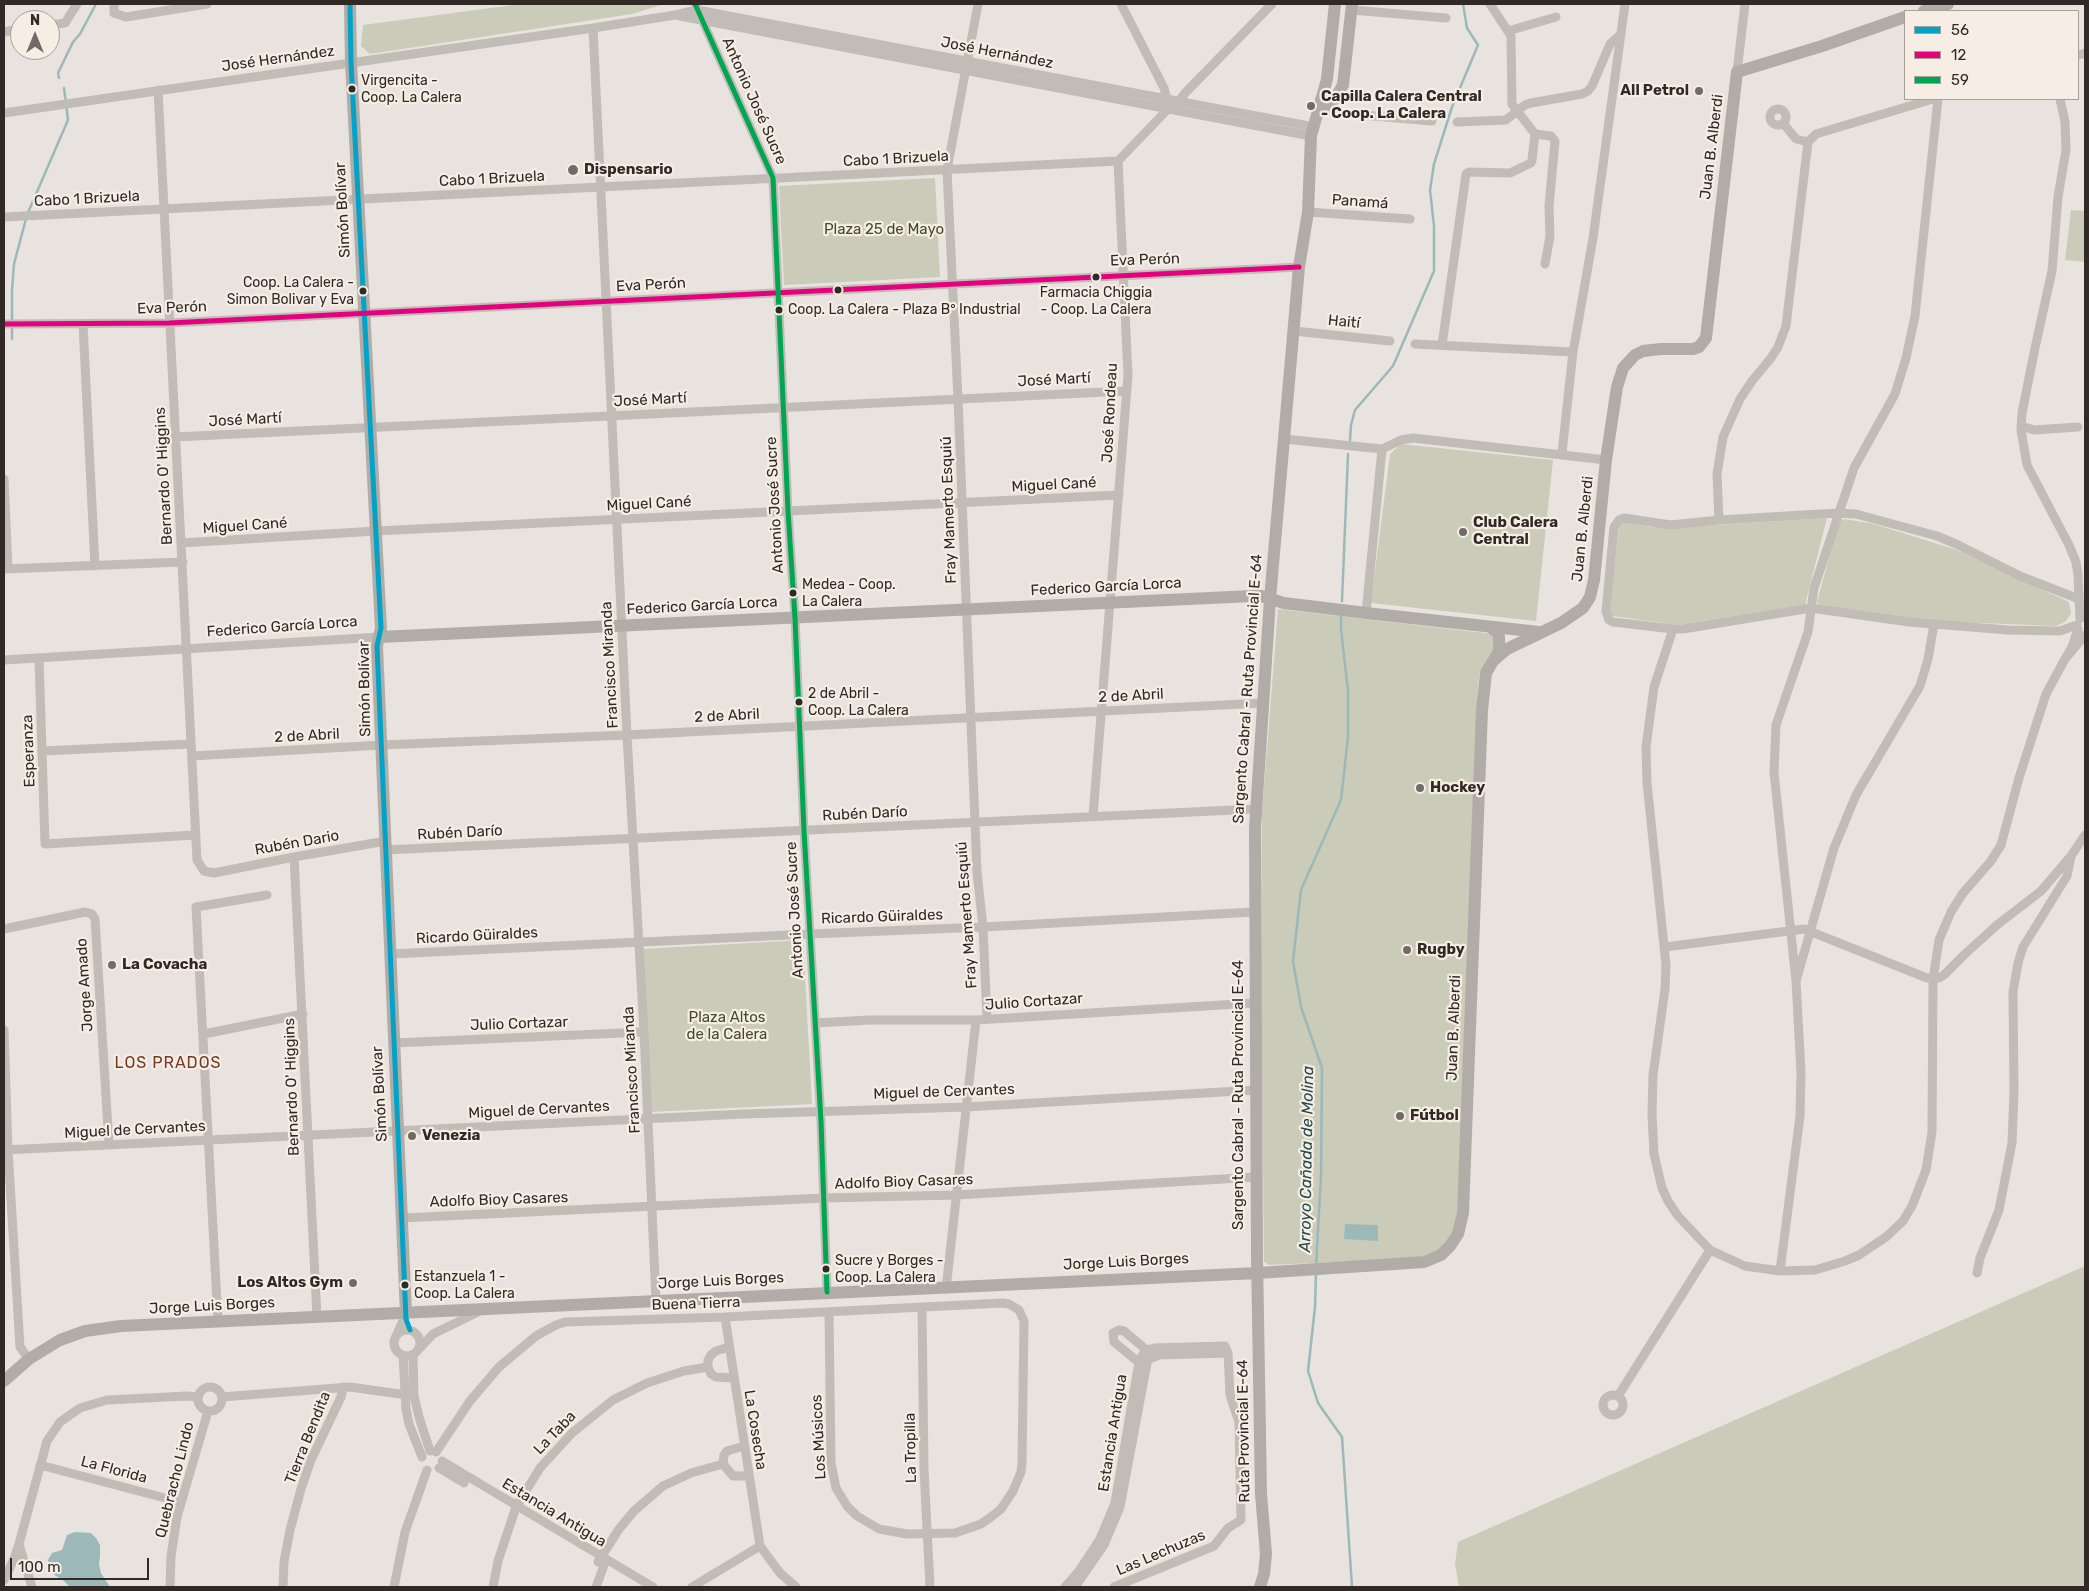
<!DOCTYPE html>
<meta charset="utf-8">
<style>
body{margin:0}
#map{position:relative;width:2089px;height:1591px;overflow:hidden;background:#e8e3de;font-family:Rubik,sans-serif}
canvas{display:block}
.frame{position:absolute;inset:0;border:5px solid #312926;pointer-events:none}
.legend{position:absolute;left:1904px;top:10px;width:175px;height:90px;box-sizing:border-box;background:#f6ede4;border:1px solid #a79f98;margin:0;padding:6px 9px;list-style:none;font-size:15px;color:#312926}
.legend li{display:flex;align-items:center;gap:10px;height:25px}
.legend b{width:25px;border:1px solid #a79f98}
.north{position:absolute;left:10px;top:10px;width:50px;height:50px;box-sizing:border-box;background:#f6ede4;border:1px solid #a79f98;border-radius:50%;rotate:0deg;font-size:14px;font-weight:700;line-height:20px;text-align:center;color:#312926}
.north::after{content:'';display:block;margin:auto;width:18px;height:22px;background:#716a66;clip-path:polygon(50% 0,100% 100%,50% 72%,0 100%)}
.scale{position:absolute;left:10px;top:1558px;width:139px;height:22px;box-sizing:border-box;border:2px solid #312926;border-top:0;padding-left:6px;font-size:15px;line-height:18px;white-space:nowrap;color:#312926;-webkit-text-stroke:4px #f6ede4;paint-order:stroke}
</style>
<div id="map">
<canvas width="2089" height="1591"></canvas>
<div class="frame"></div>
<ul class="legend">
<li><b style="height:6px;background:#02a3c6"></b>56</li>
<li><b style="height:6px;background:#e5007d"></b>12</li>
<li><b style="height:6px;background:#00a651"></b>59</li>
</ul>
<div class="north">N</div>
<div class="scale">100 m</div>
</div>
<script>
const ctx = document.querySelector('canvas').getContext('2d');
ctx.lineJoin = 'round';
function fillPath(path, color) { ctx.fillStyle = color; ctx.fill(path, 'evenodd'); }
const poly = rows => new Path2D(rows.map(r => 'M' + r).join(''));
function trace(path, color, width, dash) { ctx.strokeStyle = color; ctx.lineWidth = width; ctx.lineCap = dash ? 'butt' : 'round'; ctx.setLineDash(dash || []); ctx.stroke(path); }
function label(font, color, halo, rows, align = 'center') {
  ctx.font = font + ' Rubik,sans-serif'; ctx.lineWidth = 4.5; ctx.setLineDash([]); ctx.textBaseline = 'middle'; ctx.strokeStyle = halo; ctx.fillStyle = color; for (const [text, x, y, turn = 0] of rows) {
    ctx.save(); ctx.translate(x, y); ctx.rotate((+turn || 0) * Math.PI / 180); ctx.textAlign = isNaN(turn) ? turn : align; if (halo) ctx.strokeText(text, 0, 0); ctx.fillText(text, 0, 0); ctx.restore();
  }
}
const green = poly([
 [521,4,664,4,632,14,370,54,361,46,363,25],
 [935,178,940,277,784,285,779,186],
 [2071,210,2085,211,2085,262,2065,260],
 [1401,444,1553,460,1536,621,1371,603,1390,454],
 [1827,518,1805,605,1678,625,1612,616,1610,611,1619,526,1624,522,1650,527,1667,528],
 [1845,519,1874,524,1957,550,2069,602,2071,614,2065,622,2056,626,1931,621,1820,605,1817,602,1839,521],
 [1278,609,1493,634,1494,651,1480,672,1478,685,1457,1226,1444,1250,1410,1259,1269,1265,1264,1262,1261,966,1262,813],
 [803,940,812,1104,651,1112,642,949],
 [2085,1266,2085,1587,1459,1587,1455,1564,1458,1542]
]);
const water = poly([
 [1345,1224,1378,1225,1378,1241,1344,1239],
 [75,1532,91,1533,96,1538,100,1545,100,1556,99,1564,101,1573,110,1587,70,1587,64,1581,50,1572,48,1560,52,1553,62,1550,67,1535]
]);
const stream = poly([
 [59,78,58,73,73,42,80,34,96,4],
 [12,339,12,290,14,264,27,215,68,120,64,88],
 [1350,440,1351,425,1355,410,1393,366,1434,271,1434,226,1430,190,1434,164,1452,107,1478,45,1467,28,1463,4],
 [1342,601,1348,454],
 [1316,1266,1321,1176,1322,1068,1301,1007,1293,961,1301,890,1341,800,1348,737,1348,691,1341,629,1341,614],
 [1316,1274,1315,1307,1308,1371,1318,1403,1342,1437,1352,1587]
]);
const street = poly([
 [114,4,114,13,126,17,207,4],
 [695,4,773,178,788,511,795,618,804,831,821,1121,827,1292],
 [978,4,947,170,958,399,977,872,983,927,987,1019],
 [1121,4,1164,88,1168,103],
 [1352,10,1446,18],
 [680,16,1311,136],
 [50,25,65,23,77,4],
 [593,28,627,735,644,1032,656,1301],
 [1508,31,1556,17],
 [4,32,20,29],
 [2078,55,2085,53],
 [1737,72,1745,4],
 [158,90,197,860,204,871,214,873,294,857,386,841],
 [2060,99,2065,122,2066,150,2058,197,2052,271,2035,348,2022,413,2021,430,2027,465,2069,545,2076,562,2078,575,2080,619],
 '1770 117a8 8 0 1 1 16 0a8 8 0 1 1-16 0Z',
 [1319,110,1338,113,1432,121],
 [4,113,593,28,675,15,697,10,1314,127],
 [1457,122,1506,120,1525,105,1531,103,1582,94,1588,91,1592,86,1610,44,1621,34],
 [1783,123,1796,139,1808,142],
 [1535,134,1551,136,1555,141,1549,206,1550,236,1545,264],
 [1308,212,1410,219],
 [4,217,1118,161,1168,109,1178,102,1186,92,1272,4],
 [4,324,169,323,1299,267],
 [83,324,95,566],
 [1294,331,1390,341],
 [1415,344,1573,352],
 [1442,345,1466,174,1469,172,1510,173,1531,163,1532,160,1535,134,1512,104,1511,36,1490,4],
 [2021,426,2034,430,2078,427],
 [175,437,1126,391],
 [1284,439,1382,449,1401,440,1413,438,1606,460],
 [1562,453,1573,352,1593,238,1625,4],
 [4,479,8,569],
 [1719,520,1717,474,1723,437,1740,399,1752,381,1771,358,1778,347,1786,326,1808,142,1816,134,1933,99],
 [181,543,376,531,1119,495],
 [4,569,183,562],
 [1366,613,1382,449],
 [2077,625,2060,631,2008,630,1909,622,1811,608,1683,629,1673,629,1613,622,1609,620,1606,611,1614,527,1619,520,1624,518,1671,525,1719,520,1838,513,1856,514,1937,536,1956,544,2020,576,2079,599],
 [1673,629,1654,687,1646,747,1647,783,1666,965,1665,989,1653,1075,1652,1115,1654,1154,1662,1188,1668,1201,1678,1216,1710,1250,1745,1266,1780,1271,1815,1270,1845,1261,1859,1255,1886,1237,1903,1221,1912,1206,1926,1170,1932,1132,1933,979,1939,940,1951,912,1963,893,1991,861,2001,845,2019,778,2046,694,2065,659],
 [2078,629,2072,647,2065,659,2085,635],
 [39,659,45,844,195,835],
 [4,660,380,637],
 [43,751,191,744],
 [192,756,382,745,627,735,1263,703],
 [1093,816,1128,375,1118,161],
 [385,850,1256,809],
 [294,857,317,1317],
 [4,929,85,912,92,914,95,919,109,1145],
 [1665,947,1804,929,1927,978,1939,978,1944,975,1964,955,1997,925,2041,891,2071,856],
 [390,954,810,934,983,927,1254,912],
 [1796,981,1774,772,1776,725,1808,632,1814,588,1854,468,1895,394,1906,358,1915,316,1938,99],
 [815,1023,869,1020,976,1020,1254,1003],
 [4,1030,8,1150,20,1347,29,1359],
 [204,1034,303,1014],
 [394,1043,644,1032],
 [4,1150,744,1114,966,1107,1256,1090],
 [402,1218,824,1198,957,1195,1256,1177],
 [1780,1271,1800,1116,1801,1072,1796,981,1834,848,1856,795,1920,686,1928,659,1934,624],
 [1977,1273,1980,1258,1999,1210,2012,1143,2014,1093,2013,992,2018,963,2023,947,2067,876,2071,856,2085,835],
 [946,1289,976,1020],
 [922,1308,924,1469,930,1587],
 [725,1317,760,1546,780,1573,796,1587],
 [218,1322,196,907,267,895],
 '394 1343a13 13 0 1 1 26 0a13 13 0 1 1-26 0Z',
 [396,1336,406,1314],
 [729,1347,716,1351,711,1355,708,1360,708,1367,711,1374,716,1377,733,1378],
 [420,1348,433,1334,478,1312],
 [403,1355,406,1409,409,1424,422,1457],
 [413,1355,414,1396,419,1417,430,1451],
 [1142,1365,1114,1342,1113,1333,1119,1330,1124,1331,1150,1353],
 '198 1399a12 12 0 1 1 24 0a12 12 0 1 1-24 0Z',
 '1603 1405a10 10 0 1 1 20 0a10 10 0 1 1-20 0Z',
 [1618,1396,1710,1250],
 [222,1397,350,1387,414,1396],
 [744,1446,727,1451,724,1455,723,1464,733,1476,749,1476],
 [436,1452,470,1401,499,1367,536,1336,556,1325,565,1322,725,1317,1003,1303,1009,1304,1019,1310,1024,1321,1022,1463,1021,1472,1013,1491,1001,1509,991,1517,981,1524,955,1533,907,1534,879,1529,857,1516,847,1506,836,1488,831,1463,829,1312],
 [442,1461,653,1587],
 [40,1465,180,1502],
 [439,1468,464,1483],
 [19,1544,32,1587],
 [598,1562,619,1529,634,1511,663,1486,691,1473,723,1464],
 [4,1580,14,1559,19,1544,47,1441,60,1422,80,1408,107,1400,187,1396,197,1397],
 [170,1587,171,1556,177,1517,208,1411],
 [283,1587,284,1562,290,1530,301,1489,311,1460,341,1397,343,1387],
 [394,1587,405,1532,427,1470],
 [493,1587,498,1561,516,1507,540,1468,572,1433,613,1400,647,1383,684,1371,708,1367],
 [596,1587,606,1560],
 [692,1587,760,1546],
 [1065,1587,1079,1571,1100,1539,1115,1503,1139,1362,1143,1354,1147,1350,1154,1348,1225,1346,1228,1353,1230,1395,1239,1422,1241,1520,1228,1528,1214,1546,1114,1587],
 [1075,1587,1104,1545,1120,1507,1147,1363,1149,1359,1159,1355,1228,1353]
]);
const secondary = poly([
 [350,4,351,63,381,628,377,646,406,1314],
 [1924,11,1948,4],
 [1319,110,1335,99,1343,85,1352,4],
 [1490,627,1498,633,1499,638,1499,651,1495,658],
 [380,637,1252,596,1261,596,1284,603,1366,613,1539,632],
 [4,1381,29,1359,60,1340,85,1331,121,1326,1258,1273,1424,1262,1441,1255,1450,1246,1458,1234,1463,1213,1482,710,1486,673,1493,661,1507,649,1561,623,1583,608,1590,597,1594,580,1606,460,1617,387,1623,368,1635,355,1643,351,1661,349,1693,349,1699,347,1706,338,1737,72,1822,46,1905,17],
 [1260,1587,1264,1574,1266,1554,1261,1494,1257,1257,1255,828,1270,599,1299,267,1308,212,1311,136,1327,79,1335,4]
]);
const bus1 = poly([
 [350,4,351,63,381,628,377,646,406,1319,410,1330]
]);
const bus2 = poly([
 [4,324,169,323,1299,267]
]);
const bus3 = poly([
 [695,4,773,178,788,511,795,618,804,831,821,1121,827,1292]
]);
const markers = [
 [352,89,4.5,"#312926"],
 [1699,91,5,"#716a66"],
 [1311,106,5,"#716a66"],
 [573,170,6,"#716a66"],
 [1096,277,4.5,"#312926"],
 [838,290,4.5,"#312926"],
 [363,291,4.5,"#312926"],
 [779,310,4.5,"#312926"],
 [1463,532,5,"#716a66"],
 [793,593,4.5,"#312926"],
 [799,702,4.5,"#312926"],
 [1420,788,5,"#716a66"],
 [1407,950,5,"#716a66"],
 [112,965,5,"#716a66"],
 [1400,1116,5,"#716a66"],
 [412,1136,5,"#716a66"],
 [826,1269,4.5,"#312926"],
 [353,1283,5,"#716a66"],
 [405,1285,4.5,"#312926"]
];
const busNames = [
 ["Virgencita -",361,81],
 ["Coop. La Calera",361,98],
 ["Coop. La Calera -",354,283,"right"],
 ["Simon Bolivar y Eva",354,300,"right"],
 ["Farmacia Chiggia",1096,293,"center"],
 ["- Coop. La Calera",1096,310,"center"],
 ["Coop. La Calera - Plaza B° Industrial",788,310],
 ["Medea - Coop.",802,585],
 ["La Calera",802,602],
 ["2 de Abril -",808,694],
 ["Coop. La Calera",808,711],
 ["Sucre y Borges -",835,1261],
 ["Coop. La Calera",835,1278],
 ["Estanzuela 1 -",414,1277],
 ["Coop. La Calera",414,1294]
];
const streetNames = [
 ["José Hernández",997,53,11],
 ["José Hernández",278,59,-8],
 ["Antonio José Sucre",754,101,66],
 ["Juan B. Alberdi",1712,147,-83],
 ["Cabo 1 Brizuela",896,159,-3],
 ["Cabo 1 Brizuela",492,179,-3],
 ["Cabo 1 Brizuela",87,199,-3],
 ["Panamá",1360,202,4],
 ["Simón Bolívar",343,210,-93],
 ["Eva Perón",1145,260,-2],
 ["Eva Perón",651,285,-3],
 ["Eva Perón",172,308,-2],
 ["Haití",1344,322,6],
 ["José Martí",1054,380,-3],
 ["José Martí",650,400,-3],
 ["José Rondeau",1110,413,-87],
 ["José Martí",245,420,-3],
 ["Bernardo O' Higgins",164,476,-93],
 ["Miguel Cané",1054,485,-3],
 ["Miguel Cané",649,504,-3],
 ["Antonio José Sucre",775,505,-93],
 ["Fray Mamerto Esquiú",949,510,-92],
 ["Miguel Cané",245,526,-4],
 ["Juan B. Alberdi",1583,529,-84],
 ["Federico García Lorca",1106,587,-3],
 ["Federico García Lorca",702,606,-3],
 ["Federico García Lorca",282,627,-4],
 ["Francisco Miranda",610,665,-93],
 ["Simón Bolívar",365,689,-91],
 ["Sargento Cabral - Ruta Provincial E-64",1248,689,-86],
 ["2 de Abril",1131,696,-3],
 ["2 de Abril",727,716,-3],
 ["2 de Abril",307,736,-3],
 ["Esperanza",29,751,-92],
 ["Rubén Darío",865,814,-3],
 ["Rubén Darío",460,833,-3],
 ["Rubén Dario",297,843,-10],
 ["Antonio José Sucre",795,910,-93],
 ["Fray Mamerto Esquiú",967,915,-94],
 ["Ricardo Güiraldes",882,917,-2],
 ["Ricardo Güiraldes",477,936,-3],
 ["Jorge Amado",85,985,-94],
 ["Julio Cortazar",1034,1002,-4],
 ["Julio Cortazar",519,1024,-2],
 ["Juan B. Alberdi",1454,1028,-88],
 ["Francisco Miranda",632,1070,-93],
 ["Bernardo O' Higgins",292,1087,-92],
 ["Miguel de Cervantes",944,1092,-2],
 ["Simón Bolívar",380,1094,-93],
 ["Sargento Cabral - Ruta Provincial E-64",1239,1095,-90],
 ["Miguel de Cervantes",539,1110,-3],
 ["Miguel de Cervantes",135,1130,-3],
 ["Adolfo Bioy Casares",904,1182,-2],
 ["Adolfo Bioy Casares",499,1200,-2],
 ["Jorge Luis Borges",1126,1262,-3],
 ["Jorge Luis Borges",721,1281,-3],
 ["Buena Tierra",696,1304,-2],
 ["Jorge Luis Borges",212,1306,-3],
 ["La Cosecha",755,1430,81],
 ["Ruta Provincial E-64",1244,1431,-91],
 ["La Taba",555,1433,-46],
 ["Estancia Antigua",1113,1433,-81],
 ["Los Músicos",819,1437,-93],
 ["Tierra Bendita",308,1438,-68],
 ["La Tropilla",911,1448,-91],
 ["La Florida",114,1470,15],
 ["Quebracho Lindo",175,1480,-76],
 ["Estancia Antigua",554,1513,31],
 ["Las Lechuzas",1161,1553,-23]
];
const poiNames = [
 ["All Petrol",1689,91,"right"],
 ["Capilla Calera Central",1321,97],
 ["- Coop. La Calera",1321,114],
 ["Dispensario",584,170],
 ["Club Calera",1473,523],
 ["Central",1473,540],
 ["Hockey",1430,788],
 ["Rugby",1417,950],
 ["La Covacha",122,965],
 ["Fútbol",1410,1116],
 ["Venezia",422,1136],
 ["Los Altos Gym",343,1283,"right"]
];
const parkNames = [
 ["Plaza 25 de Mayo",884,230],
 ["Plaza Altos",727,1018],
 ["de la Calera",727,1035]
];
const neighbourhoodNames = [
 ["LOS PRADOS",168,1063]
];
const waterNames = [
 ["Arroyo Cañada de Molina",1307,1159,-89]
];
fillPath(green, '#caccb9');
fillPath(water, '#9cb8b8');
trace(stream, '#9cb8b8', 2.5);
trace(street, '#c2bcb7', 9);
trace(secondary, '#b2aca8', 12);
trace(bus1, '#02a3c6', 5);
trace(bus2, '#e5007d', 5);
trace(bus3, '#00a651', 5);
for (const [x, y, r, color] of markers) { const dot = new Path2D(); dot.arc(x, y, r, 0, 2 * Math.PI); ctx.fillStyle = color; ctx.fill(dot); trace(dot, '#f6ede4', 2); }
label('14px', '#312926', '#f6ede4', busNames, 'left');
label('15px', '#312926', '#f6ede4', streetNames);
label('bold 15px', '#312926', '#f6ede4', poiNames, 'left');
label('15px', '#424c2d', '#f6ede4', parkNames);
ctx.letterSpacing = '1px';
label('16px', '#763929', '#f6ede4', neighbourhoodNames);
ctx.letterSpacing = '0px';
label('italic 16px', '#214b4d', '#f6ede4', waterNames);
</script>
